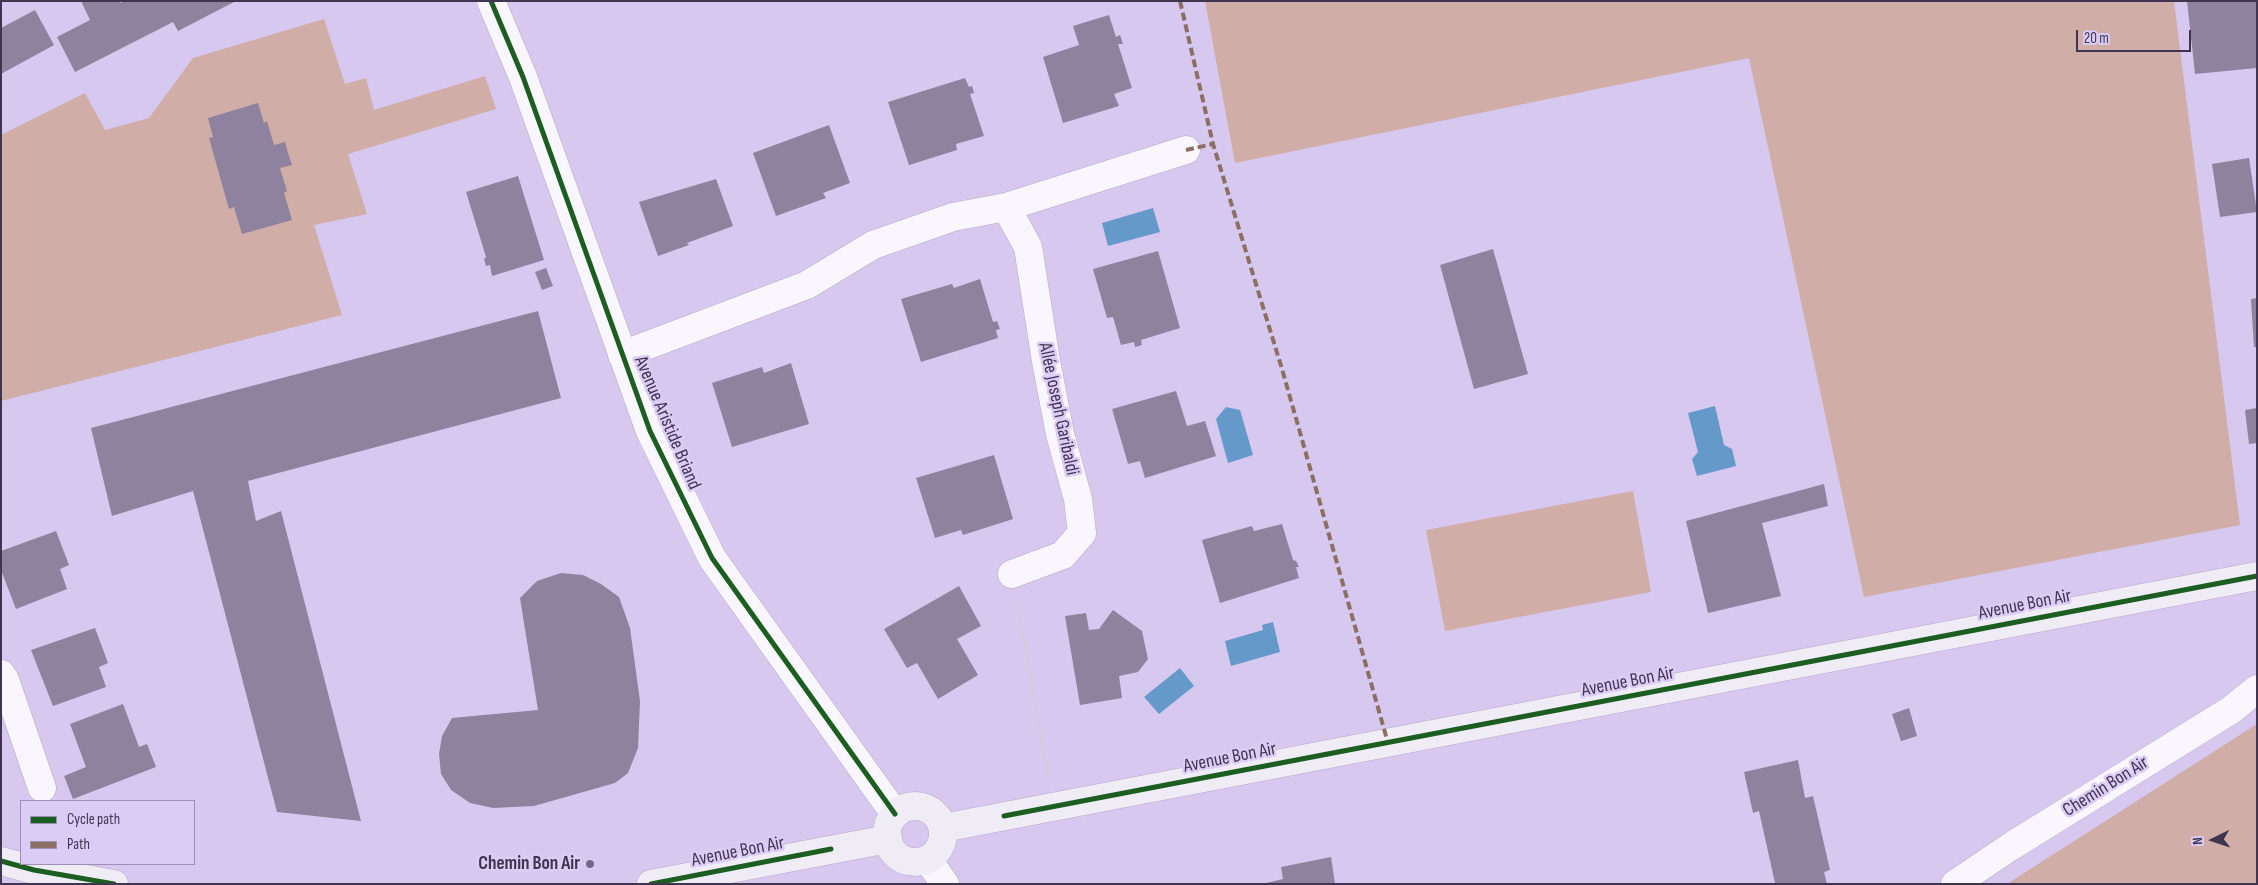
<!DOCTYPE html>
<meta charset="utf-8">
<style>
body{margin:0}
#map{position:relative;width:2258px;height:885px;overflow:hidden;background:#d7c8ef;font-family:"Sofia Sans Condensed",sans-serif}
canvas{display:block}
.frame{position:absolute;inset:0;border:2px solid #403551;pointer-events:none}
.legend{position:absolute;left:20px;top:800px;width:175px;height:65px;box-sizing:border-box;background:#dbccf6;border:1px solid #9d90b4;margin:0;padding:6px 9px;list-style:none;font-size:15px;color:#403551}
.legend li{display:flex;align-items:center;gap:10px;height:25px}
.legend b{width:25px;border:1px solid #9d90b4}
.north{position:absolute;left:2188px;top:815px;width:50px;height:50px;-webkit-text-stroke:4px #dbccf6;paint-order:stroke;rotate:266deg;font-size:14px;font-weight:700;line-height:20px;text-align:center;color:#403551}
.north::after{content:'';display:block;margin:auto;width:18px;height:22px;background:#403551;clip-path:polygon(50% 0,100% 100%,50% 72%,0 100%)}
.scale{position:absolute;left:2076px;top:30px;width:115px;height:22px;box-sizing:border-box;border:2px solid #403551;border-top:0;padding-left:6px;font-size:15px;line-height:18px;white-space:nowrap;color:#403551;-webkit-text-stroke:4px #dbccf6;paint-order:stroke}
</style>
<div id="map">
<canvas width="2258" height="885"></canvas>
<div class="frame"></div>
<ul class="legend">
<li><b style="height:6px;background:#1b5e20"></b>Cycle path</li>
<li><b style="height:6px;background:#8d6e63"></b>Path</li>
</ul>
<div class="north">N</div>
<div class="scale">20 m</div>
</div>
<script>
const ctx = document.querySelector('canvas').getContext('2d');
ctx.lineJoin = 'round';
function fillPath(path, color) { ctx.fillStyle = color; ctx.fill(path, 'evenodd'); }
const poly = rows => new Path2D(rows.map(r => 'M' + r).join(''));
function trace(path, color, width, dash) { ctx.strokeStyle = color; ctx.lineWidth = width; ctx.lineCap = dash ? 'butt' : 'round'; ctx.setLineDash(dash || []); ctx.stroke(path); }
function label(font, color, halo, rows, align = 'center') {
  ctx.font = font + ' "Sofia Sans Condensed",sans-serif'; ctx.lineWidth = 5; ctx.setLineDash([]); ctx.textBaseline = 'middle'; ctx.strokeStyle = halo; ctx.fillStyle = color; for (const [text, x, y, turn = 0] of rows) {
    ctx.save(); ctx.translate(x, y); ctx.rotate((+turn || 0) * Math.PI / 180); ctx.textAlign = isNaN(turn) ? turn : align; if (halo) ctx.strokeText(text, 0, 0); ctx.fillText(text, 0, 0); ctx.restore();
  }
}
const green = poly([
 [1205,1,2174,1,2240,525,1864,597,1749,58,1235,163],
 [324,19,345,84,366,78,374,110,485,76,496,109,348,154,367,214,314,225,342,315,1,401,1,135,85,93,105,130,149,118,193,58],
 [1633,491,1651,592,1445,631,1426,530],
 [2257,724,2257,884,2007,884]
]);
const water = poly([
 [1153,208,1160,232,1108,246,1102,223],
 [1715,406,1724,445,1732,449,1736,466,1697,476,1692,459,1698,452,1688,413],
 [1226,407,1240,410,1253,455,1228,463,1216,419],
 [1273,622,1280,652,1231,666,1225,641,1263,630,1262,625],
 [1180,668,1194,686,1159,714,1144,697]
]);
const building = poly([
 [81,1,119,1,120,3,124,1,236,1,178,31,173,22,75,72,57,37,90,20],
 [2187,1,2257,1,2257,68,2195,74],
 [35,10,54,45,1,74,1,28],
 [1109,15,1116,37,1120,35,1123,44,1118,44,1132,88,1114,94,1119,106,1063,123,1043,57,1079,45,1073,26],
 [965,78,969,87,972,86,974,93,970,94,984,136,956,144,957,150,909,165,888,102],
 [258,103,264,123,267,121,274,145,285,142,288,153,292,165,280,168,287,191,284,193,292,220,242,234,234,207,229,209,209,138,213,137,208,118],
 [829,125,850,183,823,193,826,198,776,216,753,153],
 [2249,158,2257,212,2220,217,2212,164],
 [518,176,544,260,492,276,490,265,486,266,484,259,486,257,466,192],
 [716,179,733,226,687,243,689,245,658,256,639,202],
 [1493,249,1528,374,1474,389,1440,265],
 [1158,251,1180,328,1141,340,1142,345,1135,347,1134,342,1121,345,1113,317,1107,318,1093,269],
 [546,268,553,286,542,290,535,272],
 [980,279,993,322,997,321,1000,329,996,330,998,338,921,362,901,299,952,284,954,288],
 [2257,298,2257,347,2254,347,2251,299],
 [538,311,561,398,248,481,256,521,281,511,361,821,277,812,193,491,112,516,91,428],
 [791,363,809,424,732,447,712,383,762,367,764,373],
 [1176,391,1187,426,1205,421,1216,456,1145,478,1140,461,1128,464,1112,409],
 [2257,408,2257,443,2249,444,2245,410],
 [994,455,1013,519,963,535,961,530,935,538,916,478],
 [1824,484,1828,506,1762,523,1781,596,1708,613,1686,521],
 [1282,524,1293,560,1296,561,1299,567,1296,567,1299,578,1220,603,1202,540,1252,526,1254,531],
 [56,531,69,565,60,569,67,589,16,609,1,570,1,551],
 [561,573,583,575,601,584,619,597,630,628,640,701,638,748,628,773,615,783,534,806,493,808,470,803,451,790,441,774,439,754,442,736,452,718,538,710,520,598,537,581],
 [959,586,981,626,957,639,978,675,938,699,917,663,907,668,884,629],
 [1113,610,1142,631,1148,659,1138,672,1119,676,1122,698,1080,705,1065,616,1086,613,1089,630,1099,629],
 [95,628,108,663,99,667,106,687,53,706,31,650],
 [123,704,139,747,147,744,156,767,73,799,64,776,86,767,70,724],
 [1909,708,1917,736,1901,741,1892,714],
 [1798,760,1805,798,1813,796,1830,870,1824,872,1827,884,1775,883,1759,811,1753,813,1744,772],
 [1331,857,1335,884,1262,884,1283,879,1281,867]
]);
const path = poly([
 [1018,606,1048,775]
]);
const minor = poly([
 [491,1,523,77,650,431,712,558,895,814],
 [1006,207,1186,150],
 [622,355,807,285,873,245,953,217,1006,207,1028,247,1046,361,1060,434,1078,499,1082,533,1063,555,1012,574],
 [1,674,5,680,42,788],
 [1955,884,2010,847,2231,710,2257,689]
]);
const tertiary = poly([
 [928,860,945,884]
]);
const secondary = poly([
 '887 834a28 28 0 1 1 56 0a28 28 0 1 1-56 0Z',
 [943,828,2257,576],
 [1,861,34,870,114,884],
 [651,884,888,839]
]);
const quiet = poly([
 [1180,1,1213,144,1282,369,1388,743],
 [1186,150,1213,144]
]);
const cycleway = poly([
 [491,1,523,77,650,431,712,558,895,814],
 [1004,816,2257,576],
 [1,861,34,870,114,884],
 [651,884,831,849]
]);
const markers = [
 [590,864,5,"#756888"]
];
const streetNames = [
 ["Allée Joseph Garibaldi",1058,409,78],
 ["Avenue Aristide Briand",667,423,67],
 ["Avenue Bon Air",2025,605,-11],
 ["Avenue Bon Air",1628,682,-11],
 ["Avenue Bon Air",1230,758,-11],
 ["Chemin Bon Air",2106,787,-32],
 ["Avenue Bon Air",738,852,-11]
];
const poiNames = [
 ["Chemin Bon Air",580,864]
];
fillPath(green, '#d0ada6');
fillPath(water, '#6499ca');
fillPath(building, '#8e829f');
trace(minor, '#b5a9c7', 29);
trace(tertiary, '#b5a9c7', 29);
trace(secondary, '#b5a9c7', 29);
trace(path, '#d2cdd9', 3, [4, 2.5]);
trace(minor, '#f9f7fd', 28);
trace(tertiary, '#f9f7fd', 28);
trace(secondary, '#f0ecf6', 28);
trace(quiet, '#8d6e63', 4, [8, 4]);
trace(cycleway, '#1b5e20', 5);
for (const [x, y, r, color] of markers) { const dot = new Path2D(); dot.arc(x, y, r, 0, 2 * Math.PI); ctx.fillStyle = color; ctx.fill(dot); trace(dot, '#dbccf6', 2); }
label('19px', '#403551', '#dbccf6', streetNames);
label('bold 19px', '#403551', '#dbccf6', poiNames, 'right');
</script>
